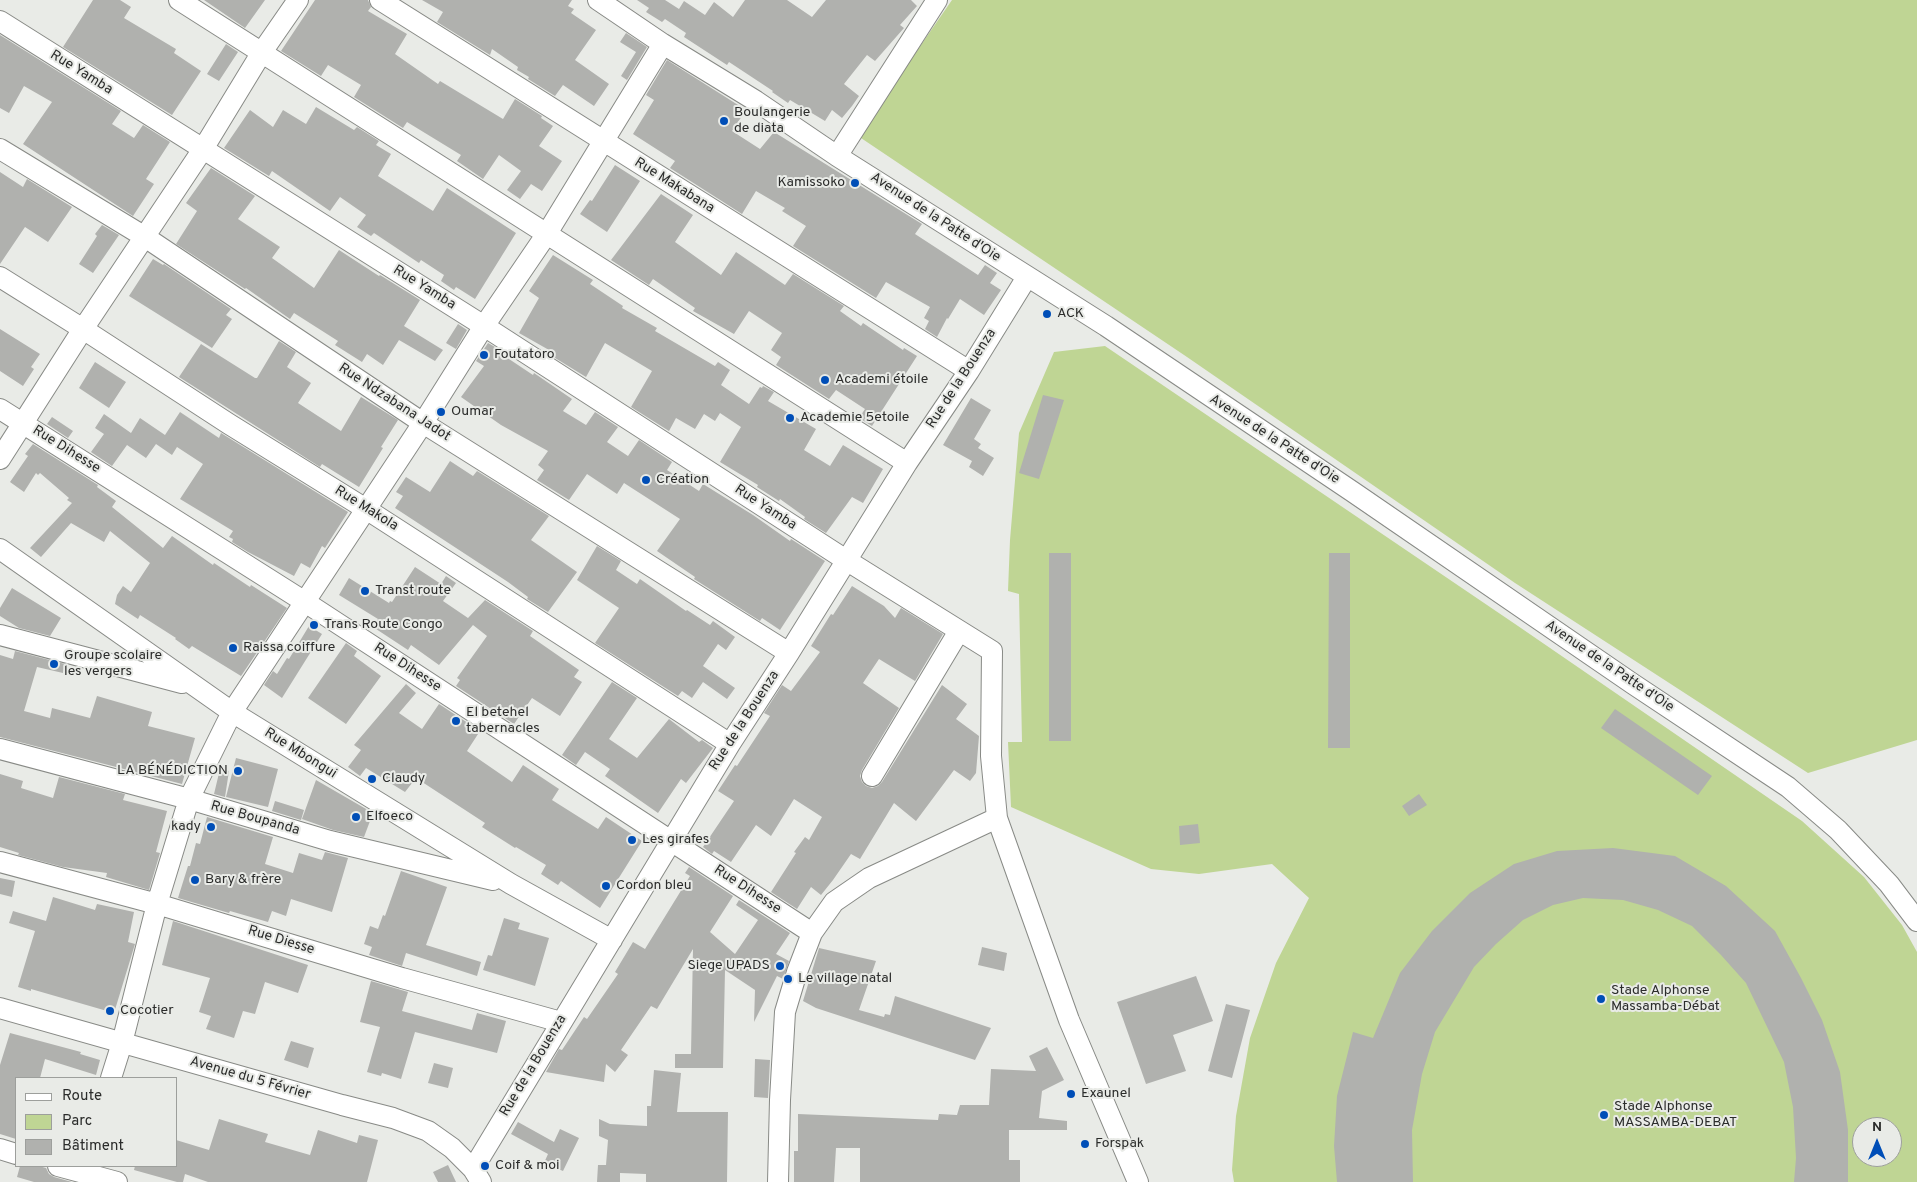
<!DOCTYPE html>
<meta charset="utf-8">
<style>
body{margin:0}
#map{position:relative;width:1917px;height:1182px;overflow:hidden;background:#e9ebe7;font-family:Overpass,sans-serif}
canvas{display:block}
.legend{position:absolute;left:15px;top:1077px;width:162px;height:90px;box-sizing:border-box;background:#e9ebe7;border:1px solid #9d9f9c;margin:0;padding:6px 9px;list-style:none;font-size:15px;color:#2b2c2b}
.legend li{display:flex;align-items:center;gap:10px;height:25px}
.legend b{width:25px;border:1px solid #9d9f9c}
.north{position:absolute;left:1852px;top:1117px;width:50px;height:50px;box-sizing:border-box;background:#e9ebe7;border:1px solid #9d9f9c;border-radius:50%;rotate:0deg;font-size:14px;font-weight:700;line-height:20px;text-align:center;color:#2b2c2b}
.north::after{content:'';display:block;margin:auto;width:18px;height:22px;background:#004eb7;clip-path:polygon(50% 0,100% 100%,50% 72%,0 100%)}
</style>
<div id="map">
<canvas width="1917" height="1182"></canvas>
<ul class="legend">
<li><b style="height:6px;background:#fff"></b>Route</li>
<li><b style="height:14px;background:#bfd594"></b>Parc</li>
<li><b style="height:14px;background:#b0b1ae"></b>Bâtiment</li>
</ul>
<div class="north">N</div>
</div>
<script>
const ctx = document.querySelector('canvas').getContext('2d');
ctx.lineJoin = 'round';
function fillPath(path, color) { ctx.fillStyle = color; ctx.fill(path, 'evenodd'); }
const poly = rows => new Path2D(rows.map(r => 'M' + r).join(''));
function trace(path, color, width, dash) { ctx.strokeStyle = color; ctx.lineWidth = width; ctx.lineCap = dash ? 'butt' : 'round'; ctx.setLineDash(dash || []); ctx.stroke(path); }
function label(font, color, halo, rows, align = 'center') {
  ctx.font = font + ' Overpass,sans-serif'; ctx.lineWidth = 4; ctx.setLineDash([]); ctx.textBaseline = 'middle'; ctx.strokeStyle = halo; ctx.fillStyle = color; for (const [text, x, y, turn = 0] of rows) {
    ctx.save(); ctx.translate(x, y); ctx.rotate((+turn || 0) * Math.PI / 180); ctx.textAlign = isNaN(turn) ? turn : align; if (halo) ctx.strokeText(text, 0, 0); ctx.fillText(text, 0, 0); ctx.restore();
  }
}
const green = poly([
 [952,0,1917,0,1917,740,1808,773,1515,583,1187,357,858,136],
 [1105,346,1518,626,1802,821,1864,877,1902,925,1917,952,1917,1182,1234,1182,1232,1170,1236,1116,1250,1038,1276,963,1309,898,1272,864,1199,874,1151,869,1011,807,1008,742,1022,742,1019,594,1008,591,1010,540,1019,433,1054,352],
 [1862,1127,1892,1127,1892,1157,1862,1157]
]);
const building = poly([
 [93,0,120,0,131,7,124,18,176,49,174,53,201,71,172,115,63,47],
 [204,0,265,0,245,28],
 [315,0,368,0,371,7,368,11,407,34,395,54,438,84,440,81,503,119,515,99,542,116,541,118,553,126,539,146,562,161,542,191,531,184,520,199,507,190,521,171,499,155,483,179,457,161,461,155,407,122,403,128,354,97,361,85,328,65,321,76,281,51],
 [422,0,572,0,568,6,574,9,571,13,596,30,575,60,609,84,594,106,563,85,555,96,528,79,529,77,517,70,518,67,492,49,490,55,437,22,443,12],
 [637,0,665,0,679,9,684,1,705,15,714,2,733,17,745,0,787,0,812,17,826,0,911,0,917,6,900,25,904,28,875,61,867,55,844,84,859,96,852,106,842,118,832,110,825,121,790,100,788,103,772,92,773,91,729,62,727,65,684,37,686,33,665,19,662,22,646,12,649,8],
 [626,33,647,47,627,80,621,76,636,52,620,42],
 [0,35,121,111,112,124,134,138,143,125,170,142,146,179,154,184,133,216,23,144,52,102,24,86,9,113,0,108],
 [226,44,238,52,219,81,207,74],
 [667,60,746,110,732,131,760,149,774,132,922,224,915,234,978,275,985,265,997,273,990,283,1001,290,984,315,960,299,948,319,947,318,937,337,925,329,929,321,924,318,930,307,886,282,876,298,793,246,806,226,782,211,785,208,756,191,742,214,670,168,675,161,633,134,654,100,646,95],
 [316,107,354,130,357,127,379,141,376,145,391,154,378,176,433,211,447,188,516,233,475,299,456,287,454,290,441,281,444,275,421,260,419,263,374,233,371,236,357,227,366,215,340,197,330,211,272,171,269,176,224,148,250,110,273,127,283,110,306,124],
 [615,165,640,181,607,232,580,214,590,200,592,201],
 [211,168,255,196,238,219,280,247,272,258,314,288,339,250,379,276,380,275,420,300,404,326,443,350,435,361,399,340,383,365,367,354,362,362,335,345,338,341,294,313,290,319,246,288,245,289,176,244,197,211,186,203],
 [0,172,23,187,27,179,72,207,48,242,25,227,0,264],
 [661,194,693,215,675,242,721,275,736,252,785,285,793,274,844,306,840,311,861,326,863,323,903,350,904,348,917,356,872,426,859,418,865,409,836,390,829,399,776,365,781,357,771,350,782,333,749,311,734,334,693,311,695,308,653,279,649,285,611,260],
 [102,225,119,235,93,273,79,264,97,236,95,234],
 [553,255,593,280,590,284,623,306,622,308,657,328,655,331,715,366,718,362,730,370,721,385,749,404,760,387,762,388,763,386,774,392,768,401,816,429,804,450,830,466,843,445,883,469,863,503,852,497,826,533,804,519,805,517,780,499,779,501,757,487,758,485,720,462,741,427,720,413,715,421,704,414,695,429,676,418,669,431,631,407,652,371,605,343,586,377,547,353,549,350,519,333,539,298,529,291],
 [153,259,163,265,164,264,231,309,226,315,232,319,212,348,129,296],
 [458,324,467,330,456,349,446,343],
 [0,329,40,354,31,367,34,369,23,386,0,371],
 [279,341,296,352,287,367,311,383,298,403,341,431,361,397,398,420,381,447,383,448,359,487,322,464,320,467,179,377,201,344,255,378,257,378],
 [488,343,495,347,494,349,533,375,534,373,572,399,563,411,586,425,595,412,618,427,607,442,628,456,639,440,672,462,667,470,699,491,703,484,753,515,790,541,791,539,825,561,780,630,762,618,760,621,694,579,695,577,657,551,680,519,624,483,617,494,587,474,569,500,537,480,544,470,538,465,548,451,501,425,461,397,484,366,476,361],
 [95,362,126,382,109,408,79,388],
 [1043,395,1064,400,1039,479,1019,473],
 [971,398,991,410,974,439,981,444,978,448,994,458,983,476,969,467,972,461,943,445],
 [180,412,219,438,221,433,348,512,325,548,322,546,310,568,301,563,294,576,248,552,232,542,233,539,229,537,233,531,180,499,203,464,177,447,172,455,156,444,146,458,127,445,112,466,91,452,104,434,95,428,104,414,131,433,140,418,165,435],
 [52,417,73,431,68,438,47,424],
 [33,444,98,485,97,487,116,501,112,507,163,548,172,536,213,565,214,563,250,587,251,585,287,608,241,676,192,646,189,649,175,639,176,638,140,615,138,619,115,604,117,595,123,586,131,592,150,563,110,531,104,542,71,523,41,557,30,548,72,503,67,500,69,498,40,473,38,475,36,473,24,492,10,482,28,456,25,454],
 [450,461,473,476,477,471,549,516,531,540,577,572,548,612,527,599,528,597,508,582,395,508,403,496,396,492,406,477,430,492],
 [597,546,621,561,616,570,637,584,640,579,686,611,687,610,710,625,713,621,735,637,726,650,718,644,703,666,735,688,727,699,703,682,692,698,682,691,678,696,595,643,619,608,577,580],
 [1049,553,1071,553,1071,741,1049,741],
 [1329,553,1350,553,1350,748,1328,748],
 [415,567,441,584,446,576,456,583,443,601,468,618,485,600,533,631,530,636,579,670,574,677,582,682,560,716,532,698,514,724,456,686,460,680,457,678,487,636,473,625,439,665,411,645,408,650,373,627,378,619,339,595,349,578,389,603,390,601,392,602],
 [852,586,884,606,895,618,901,608,943,634,915,681,879,659,863,683,899,708,862,770,860,776,862,782,866,786,872,788,878,786,882,782,942,685,967,704,956,719,979,736,976,773,970,781,954,770,916,821,894,803,860,859,851,854,833,880,821,895,811,887,797,909,771,892,796,853,794,852,805,837,809,840,822,817,794,799,771,836,756,825,731,862,714,851,712,854,703,847,734,801,718,791,735,765,737,766,770,716,764,713,782,685,791,691,820,652,811,646,831,614,833,615],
 [12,588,61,618,50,636,19,628,0,616,0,608],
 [309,626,322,634,282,698,264,685,273,671,277,674,287,658,289,659],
 [346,643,357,651,354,656,381,676,346,724,308,698],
 [15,651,65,664,63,673,37,667,24,711,50,718,52,708,90,718,97,696,152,712,148,726,195,738,182,784,0,737,0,655,13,659],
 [612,682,637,698,609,739,637,758,669,719,699,742,702,740,713,748,686,783,681,779,658,813,605,776,610,769,585,752,576,765,562,755],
 [406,684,416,693,399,713,422,729,439,704,480,731,467,751,512,782,523,765,559,789,552,800,598,829,606,817,642,841,600,908,561,881,558,885,541,874,546,865,516,847,515,848,482,827,485,823,416,778,405,792,366,768,360,776,348,767,361,750,354,745],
 [1615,709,1712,776,1698,795,1601,728],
 [236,758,278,769,268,807,226,797],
 [220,769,229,771,225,797,214,794],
 [0,774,23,781,21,788,53,798,59,777,125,794,123,800,167,811,156,852,160,853,149,890,106,877,107,873,63,867,18,855,19,853,0,847],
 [316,780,373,813,364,837,333,830,302,819],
 [1419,794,1427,805,1409,816,1402,806],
 [275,801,304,810,301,820,272,811],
 [207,817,273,837,265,864,293,873,299,853,322,860,325,852,348,858,332,912,291,899,286,916,272,911,268,922,230,911,229,913,178,898,188,866,190,866,196,843,200,844],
 [1198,824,1200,843,1180,845,1179,826],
 [1613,848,1675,856,1726,886,1775,931,1801,978,1822,1020,1840,1072,1848,1130,1848,1182,1794,1182,1796,1158,1793,1107,1784,1062,1746,983,1721,955,1692,926,1658,910,1623,900,1583,898,1553,905,1523,920,1496,944,1474,967,1435,1032,1422,1074,1412,1130,1413,1182,1337,1182,1334,1146,1337,1096,1353,1032,1373,1038,1400,973,1432,931,1470,893,1514,864,1557,851],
 [689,867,733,896,710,932,735,954,758,920,736,905,739,900,790,933,776,954,789,961,783,979,777,976,754,1022,755,990,725,970,723,1068,675,1068,675,1054,691,1054,693,949,657,1009,651,1006,621,1050,628,1055,615,1072,606,1064,604,1082,546,1072,559,1049,562,1050,584,1017,587,1019,618,974,615,972,633,942,645,949,690,876,685,873],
 [401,871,447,887,426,945,481,962,477,976,406,953,402,966,369,955,372,947,364,944,370,926,378,929,383,915,385,916],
 [0,878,15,881,12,897,0,894],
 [53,897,95,910,97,904,134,912,128,942,135,944,114,1013,31,989,31,991,18,987,35,931,9,923,13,911,46,921],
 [504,918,520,923,518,929,549,938,535,986,483,970,488,955,492,956],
 [173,921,308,965,298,993,265,982,255,1014,243,1011,234,1038,206,1029,211,1016,199,1012,210,978,162,965],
 [982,947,1007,953,1004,971,978,965],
 [819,948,876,961,859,1010,884,1017,885,1014,890,1015,895,996,991,1028,975,1060,816,1008,803,1001],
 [1196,976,1213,1021,1173,1035,1186,1071,1146,1084,1117,1002],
 [371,981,408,992,402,1011,472,1030,477,1013,506,1021,497,1053,415,1032,401,1079,382,1073,381,1076,367,1072,380,1027,360,1022],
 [1226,1004,1250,1010,1232,1078,1208,1071],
 [10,1033,81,1052,80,1054,100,1060,96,1075,45,1059,40,1078,16,1078,16,1139,0,1134,0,1065],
 [291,1041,314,1048,308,1068,284,1060],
 [1047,1047,1064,1080,1042,1091,1039,1118,1067,1121,1067,1130,1009,1130,1009,1160,1020,1160,1020,1182,860,1182,860,1148,836,1148,834,1182,794,1182,794,1151,798,1151,798,1114,938,1120,939,1114,957,1115,960,1105,989,1105,991,1069,1036,1071,1029,1056],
 [755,1059,770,1060,768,1098,754,1097],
 [434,1063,453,1068,448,1088,428,1083],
 [654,1070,681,1073,677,1112,728,1112,727,1182,646,1182,646,1174,620,1173,620,1182,597,1182,598,1165,606,1165,608,1140,599,1136,599,1119,610,1124,647,1126,647,1106,651,1106],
 [219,1119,268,1134,265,1142,310,1155,318,1130,357,1143,359,1135,378,1140,367,1182,208,1182,185,1174,183,1182,177,1182,134,1170,135,1166,176,1166,176,1140,209,1150],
 [518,1122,554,1142,560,1129,579,1138,563,1171,544,1163,548,1154,511,1134],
 [448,1165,456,1182,438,1182,433,1172],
 [20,1166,39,1166,46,1168,49,1174,54,1177,72,1182,34,1182,17,1177]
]);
const minor = poly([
 [179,0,907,463],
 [380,0,969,371],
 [598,0,663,44,756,101,837,156,1106,326,1353,492,1633,684,1788,787,1838,830,1889,884,1917,921],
 [0,21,484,326,846,560,992,651,991,756,997,818,1069,1020,1138,1182],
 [0,149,145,237,423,423,789,653],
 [837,156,937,0],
 [0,277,83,329,229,424,366,509,730,744],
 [0,409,305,602,812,933],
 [0,459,83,329,203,149,262,52,298,0],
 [0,549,232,712,511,884,612,940],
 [0,635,182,683],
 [0,749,189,799,330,841,493,880],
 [872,776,959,631],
 [0,862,157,904,402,978,561,1022],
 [0,1008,342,1105,393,1118,428,1131,452,1148,473,1169,481,1182],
 [111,1078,122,1043,157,904,189,799,232,712,423,423,484,326,546,235,663,44],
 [0,1149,16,1154],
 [58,1166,117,1182],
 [473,1169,730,744,789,653,907,463,969,371,1027,277],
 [778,1182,780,1100,785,1012,797,972,812,933,834,902,869,878,997,818]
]);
const markers = [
 [724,121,5,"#004eb7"],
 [855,183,5,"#004eb7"],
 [1047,314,5,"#004eb7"],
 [484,355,5,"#004eb7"],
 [825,380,5,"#004eb7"],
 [441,412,5,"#004eb7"],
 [790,418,5,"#004eb7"],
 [646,480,5,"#004eb7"],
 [365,591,5,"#004eb7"],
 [314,625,5,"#004eb7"],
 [233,648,5,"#004eb7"],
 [54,664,5,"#004eb7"],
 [456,721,5,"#004eb7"],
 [238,771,5,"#004eb7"],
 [372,779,5,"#004eb7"],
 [356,817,5,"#004eb7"],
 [211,827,5,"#004eb7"],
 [632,840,5,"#004eb7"],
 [195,880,5,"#004eb7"],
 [606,886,5,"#004eb7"],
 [780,966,5,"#004eb7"],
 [788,979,5,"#004eb7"],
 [1601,999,5,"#004eb7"],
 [110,1011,5,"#004eb7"],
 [1071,1094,5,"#004eb7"],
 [1604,1115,5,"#004eb7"],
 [1085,1144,5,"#004eb7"],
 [485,1166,5,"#004eb7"]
];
const streetNames = [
 ["Rue Yamba",81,73,32],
 ["Rue Makabana",674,186,32],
 ["Avenue de la Patte d'Oie",935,218,33],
 ["Rue Yamba",424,288,32],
 ["Rue de la Bouenza",962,379,-57],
 ["Rue Ndzabana Jadot",394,403,33],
 ["Avenue de la Patte d'Oie",1274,440,33],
 ["Rue Dihesse",66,450,32],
 ["Rue Yamba",765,508,33],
 ["Rue Makola",366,509,32],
 ["Avenue de la Patte d'Oie",1609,667,34],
 ["Rue Dihesse",407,668,33],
 ["Rue de la Bouenza",745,721,-57],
 ["Rue Mbongui",300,754,32],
 ["Rue Boupanda",255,819,16],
 ["Rue Dihesse",747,890,33],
 ["Rue Diesse",281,941,17],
 ["Rue de la Bouenza",534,1066,-59],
 ["Avenue du 5 Février",250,1079,16]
];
const poiNames = [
 ["Boulangerie",734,113],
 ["de diata",734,129],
 ["Kamissoko",845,183,"right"],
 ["ACK",1057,314],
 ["Foutatoro",494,355],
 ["Academi étoile",835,380],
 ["Oumar",451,412],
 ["Academie 5etoile",800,418],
 ["Création",656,480],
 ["Transt route",375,591],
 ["Trans Route Congo",324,625],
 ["Raissa coiffure",243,648],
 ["Groupe scolaire",64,656],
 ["les vergers",64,672],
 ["El betehel",466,713],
 ["tabernacles",466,729],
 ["LA BÉNÉDICTION",228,771,"right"],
 ["Claudy",382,779],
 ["Elfoeco",366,817],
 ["kady",201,827,"right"],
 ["Les girafes",642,840],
 ["Bary & frère",205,880],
 ["Cordon bleu",616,886],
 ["Siege UPADS",770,966,"right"],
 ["Le village natal",798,979],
 ["Stade Alphonse",1611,991],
 ["Massamba-Débat",1611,1007],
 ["Cocotier",120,1011],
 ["Exaunel",1081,1094],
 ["Stade Alphonse",1614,1107],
 ["MASSAMBA-DEBAT",1614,1123],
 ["Forspak",1095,1144],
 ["Coif & moi",495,1166]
];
fillPath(green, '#bfd594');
fillPath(building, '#b0b1ae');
trace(minor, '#888a86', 22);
trace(minor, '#fff', 20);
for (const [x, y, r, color] of markers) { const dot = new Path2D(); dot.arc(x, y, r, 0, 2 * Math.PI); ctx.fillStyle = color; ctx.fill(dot); trace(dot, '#e9ebe7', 2); }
label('14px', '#2b2c2b', '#e9ebe7', streetNames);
label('14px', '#2b2c2b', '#e9ebe7', poiNames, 'left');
</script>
